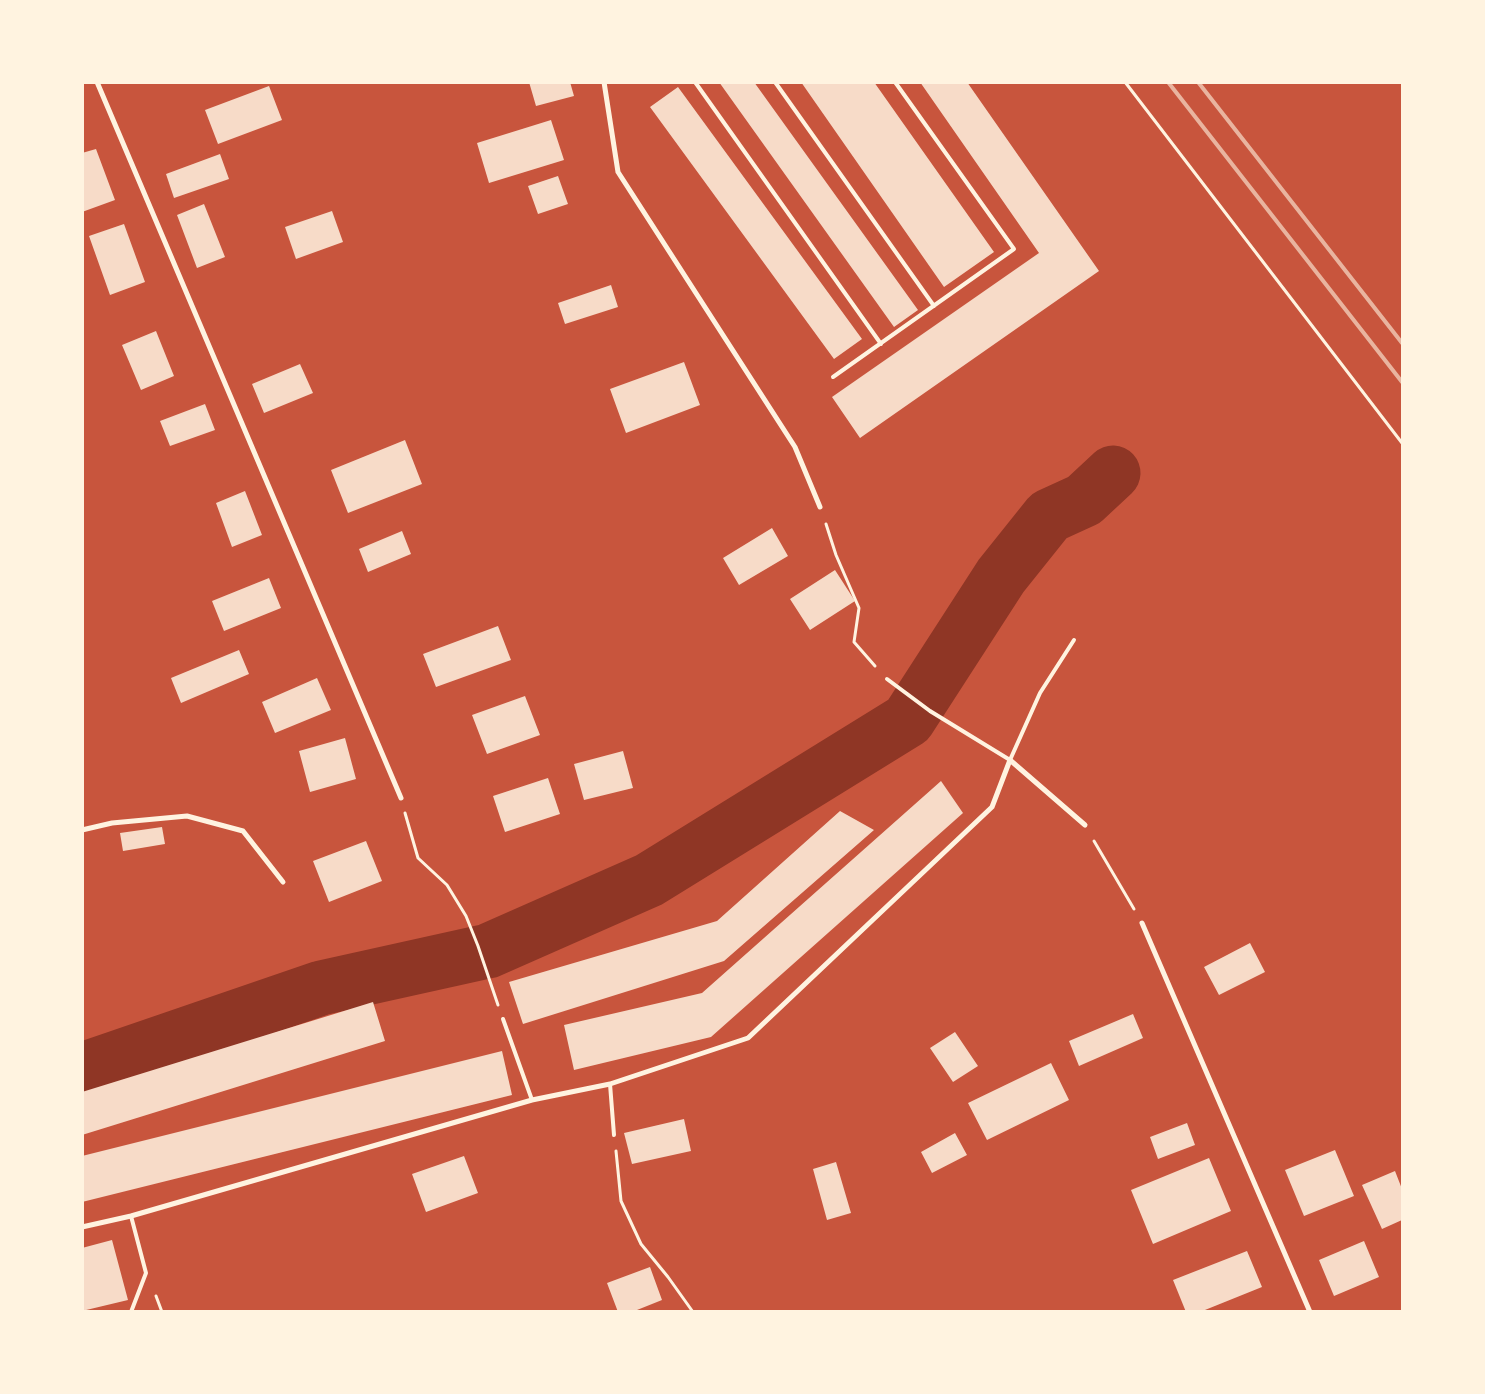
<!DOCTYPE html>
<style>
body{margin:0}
#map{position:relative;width:1485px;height:1394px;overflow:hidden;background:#c8553d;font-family:Lora,serif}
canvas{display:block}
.frame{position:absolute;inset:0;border:84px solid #fff3e0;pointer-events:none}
</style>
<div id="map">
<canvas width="1485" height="1394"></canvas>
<div class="frame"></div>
</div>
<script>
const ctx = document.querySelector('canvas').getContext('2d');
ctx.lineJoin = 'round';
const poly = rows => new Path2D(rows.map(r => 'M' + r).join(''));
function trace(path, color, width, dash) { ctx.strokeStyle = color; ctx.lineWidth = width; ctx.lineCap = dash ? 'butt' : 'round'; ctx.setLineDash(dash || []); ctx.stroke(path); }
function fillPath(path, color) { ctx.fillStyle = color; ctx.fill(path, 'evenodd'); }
const river = poly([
 [82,1070,321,988,488,951,649,880,908,720,1001,576,1049,516,1084,500,1113,473]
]);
const building = poly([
 [529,82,570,82,574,96,536,106],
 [719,82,754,82,918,310,894,327],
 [801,82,874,82,994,252,944,287],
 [920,82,967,82,1099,271,860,438,832,397,1039,253],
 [269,86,282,120,218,144,205,110],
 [678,87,862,339,834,359,650,107],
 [551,120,564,160,489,183,477,143],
 [96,149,115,200,82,212,82,153],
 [220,154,229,179,174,198,166,174],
 [558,176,568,204,538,214,528,186],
 [204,204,225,257,197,268,177,215],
 [332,211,343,242,296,259,285,227],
 [124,224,145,282,110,295,89,236],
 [611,285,618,307,565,324,558,303],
 [156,331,174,376,141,390,122,345],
 [684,362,700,405,626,433,610,389],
 [300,364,313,393,264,413,252,384],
 [205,404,215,430,170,446,160,421],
 [405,440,422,484,348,513,331,470],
 [245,491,262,535,232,547,216,503],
 [772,528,788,556,739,585,723,558],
 [402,531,411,554,368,572,359,549],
 [835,570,855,601,810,630,790,599],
 [269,578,281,608,224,631,212,601],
 [498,626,511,660,436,687,423,654],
 [239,650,249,674,181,703,171,678],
 [317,678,331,710,275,733,262,702],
 [525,696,540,735,487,754,472,715],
 [345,738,356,779,310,792,299,751],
 [623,751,633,788,584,800,574,764],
 [548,778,560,814,505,832,493,796],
 [941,781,963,813,711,1037,574,1070,564,1025,702,993],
 [840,811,874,830,724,961,523,1024,509,982,717,921],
 [162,827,165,844,123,851,120,833],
 [366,841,382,881,329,902,313,861],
 [1250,943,1265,972,1219,995,1204,967],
 [373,1002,385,1041,82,1135,82,1092],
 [1133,1014,1143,1038,1079,1066,1069,1041],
 [955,1032,978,1066,953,1082,930,1048],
 [502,1051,512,1095,82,1202,82,1156],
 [1051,1063,1069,1100,987,1140,968,1103],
 [684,1119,691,1151,632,1164,624,1133],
 [1187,1123,1195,1145,1158,1159,1150,1137],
 [955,1133,967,1155,932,1173,921,1152],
 [1335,1150,1354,1196,1304,1216,1285,1170],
 [464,1156,478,1193,426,1212,412,1174],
 [1209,1158,1231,1211,1153,1244,1131,1190],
 [836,1162,851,1213,827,1220,813,1169],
 [1395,1171,1402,1189,1402,1220,1382,1229,1362,1185],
 [112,1240,128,1300,82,1311,82,1248],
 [1364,1241,1379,1277,1334,1296,1319,1260],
 [1247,1251,1262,1287,1200,1312,1186,1312,1173,1280],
 [650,1267,662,1300,632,1312,618,1312,607,1283]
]);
const path = poly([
 [1125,82,1402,443],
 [826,524,836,555,859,608,854,642,875,666],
 [405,813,418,858,447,885,466,916,478,946,498,1005],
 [1094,841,1134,909],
 [616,1151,621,1201,641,1244,668,1277,693,1312],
 [156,1296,162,1312]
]);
const service = poly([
 [695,82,881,344],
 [775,82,934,306],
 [833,377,1014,249,895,82],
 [887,679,930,711,1010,760,1040,693,1074,640],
 [503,1019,532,1100],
 [610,1084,614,1135],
 [131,1216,146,1273,131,1312]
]);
const minor = poly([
 [97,82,401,798],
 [604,82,618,172,795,447,820,507],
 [82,830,112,823,187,816,243,831,283,882],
 [1142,923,1310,1312],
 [82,1227,131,1216,532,1100,610,1084,748,1038,992,807,1010,760,1085,825]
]);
const rail = poly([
 [1168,82,1402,382],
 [1198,82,1402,343]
]);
trace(river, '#8f3625', 55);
fillPath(building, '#f7dbc8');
trace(path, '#fff3e0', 3);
trace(service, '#fff3e0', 4);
trace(minor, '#fff3e0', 5);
trace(rail, '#e9b49f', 4);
</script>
